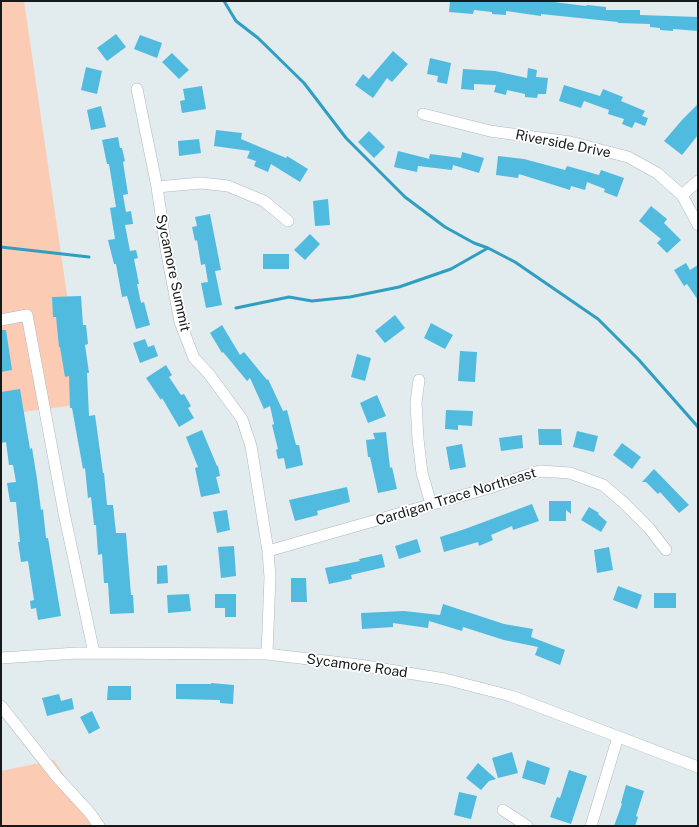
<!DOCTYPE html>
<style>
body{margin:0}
#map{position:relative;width:699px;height:827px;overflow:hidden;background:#e2ebee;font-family:"Public Sans",sans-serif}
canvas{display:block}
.frame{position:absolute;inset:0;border:2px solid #171a1b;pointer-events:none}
</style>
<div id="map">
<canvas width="699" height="827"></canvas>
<div class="frame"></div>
</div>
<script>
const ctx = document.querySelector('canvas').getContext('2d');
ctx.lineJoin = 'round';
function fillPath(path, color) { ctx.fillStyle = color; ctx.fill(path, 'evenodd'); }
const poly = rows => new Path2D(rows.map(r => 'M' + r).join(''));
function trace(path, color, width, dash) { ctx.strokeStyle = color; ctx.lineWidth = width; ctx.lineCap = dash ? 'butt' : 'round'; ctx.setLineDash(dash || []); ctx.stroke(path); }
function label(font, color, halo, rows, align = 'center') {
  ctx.font = font + ' "Public Sans",sans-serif'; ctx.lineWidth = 3.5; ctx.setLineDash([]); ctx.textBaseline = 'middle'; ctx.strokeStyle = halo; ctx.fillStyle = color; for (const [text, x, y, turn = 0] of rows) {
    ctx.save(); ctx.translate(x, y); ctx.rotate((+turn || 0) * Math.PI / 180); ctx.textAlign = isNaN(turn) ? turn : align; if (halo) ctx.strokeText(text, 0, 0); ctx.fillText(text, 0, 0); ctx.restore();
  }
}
const green = poly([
 [1,1,24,1,83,404,1,415],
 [54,760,98,826,1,826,1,771]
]);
const stream = poly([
 [224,1,236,21,258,38,304,83,346,138,405,197,445,227,474,243,488,248,515,262,598,319,639,360,698,427],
 [1,247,89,257],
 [236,308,289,297,312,301,350,297,399,287,451,269,488,248]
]);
const building = poly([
 [450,1,546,1,586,6,587,5,606,7,606,10,640,10,640,15,698,17,698,31,673,29,673,31,660,30,660,28,650,27,650,24,618,23,618,22,541,14,541,16,506,11,506,15,492,14,492,12,474,10,473,14,449,12],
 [116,34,126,47,107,61,97,48],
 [140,35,162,43,157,58,134,49],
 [393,51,408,64,392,82,387,78,373,98,355,85,363,74,369,79],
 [172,53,189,70,179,79,162,62],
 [430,58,451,63,447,84,437,82,438,76,427,74],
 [86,67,102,71,97,94,81,90],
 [528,68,537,70,536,77,548,78,546,94,538,94,537,98,525,97,525,94,507,90,506,95,494,92,496,85,474,84,474,90,461,89,463,69,495,71,527,78],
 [564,85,600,96,603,89,623,97,621,101,645,111,642,116,648,118,645,126,635,122,632,128,622,124,624,119,608,114,609,110,584,101,581,108,559,101],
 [202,86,206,109,182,113,180,101,185,100,183,89],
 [698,104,698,135,682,155,664,141,682,120],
 [101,106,106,127,91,130,87,110],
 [216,130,242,133,241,139,286,158,287,156,308,169,300,182,271,164,268,172,254,166,256,161,247,158,250,151,214,146],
 [369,131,385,147,374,158,358,142],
 [118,137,120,148,122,148,125,161,123,162,128,194,123,195,126,212,131,211,133,224,125,225,130,251,136,250,138,258,134,259,139,284,137,284,141,303,144,302,150,325,136,329,127,296,122,297,116,264,114,264,108,240,115,239,110,208,116,207,109,164,107,164,102,140],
 [199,139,201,153,179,156,178,141],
 [398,151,430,159,429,158,430,154,461,158,462,152,484,158,479,173,453,165,452,170,418,166,417,172,394,167],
 [498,156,524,159,565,170,567,166,599,175,601,170,624,178,617,197,604,192,605,189,587,182,585,190,571,186,570,190,519,174,518,178,496,175],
 [328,199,330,225,315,226,313,201],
 [651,206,667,219,664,223,681,240,667,253,657,243,661,239,639,221],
 [210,214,221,270,215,271,222,305,206,308,201,283,208,282,205,264,201,265,197,240,195,241,192,227,197,226,195,217],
 [310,234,320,244,305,260,294,250],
 [263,254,289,254,289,269,263,269],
 [686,263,690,270,698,265,698,300,687,284,684,286,674,270],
 [81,296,83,325,86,325,88,344,85,345,89,373,87,373,89,416,95,415,103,473,104,473,107,505,113,505,116,533,126,533,131,595,133,595,134,613,110,614,108,583,104,583,102,554,98,555,96,525,94,525,91,497,88,498,85,468,83,469,72,408,70,408,69,376,65,377,60,347,59,347,56,317,53,317,52,297],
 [395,315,405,328,385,343,375,331],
 [431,323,453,335,445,349,424,338],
 [222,325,240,355,244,352,267,380,268,379,283,411,287,410,296,445,299,445,303,465,286,469,284,458,278,459,276,450,278,449,272,425,274,424,270,406,264,409,250,378,247,381,223,352,222,353,210,333],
 [1,330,6,330,12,370,1,372],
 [145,339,148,347,154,345,158,356,140,363,133,343],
 [460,351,477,352,475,382,458,381],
 [357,354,371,358,365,381,351,377],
 [166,365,172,375,169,377,181,395,184,394,191,406,188,408,194,418,179,427,162,398,161,400,146,378],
 [20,389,30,449,32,448,37,479,41,510,43,509,46,538,48,538,61,616,38,620,36,608,31,609,30,601,34,600,28,561,21,562,18,542,20,542,16,502,10,502,7,483,16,482,13,465,9,465,6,442,1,443,1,392],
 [377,395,386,416,368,423,360,403],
 [446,410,473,411,472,426,458,425,458,430,445,429],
 [538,429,561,429,562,445,539,445],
 [202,430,217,466,218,466,220,476,216,477,220,493,201,497,195,468,198,467,186,437],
 [577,431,598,436,594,452,573,447],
 [386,432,390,468,392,467,397,489,378,493,370,457,368,457,366,440,375,439,373,433],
 [522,435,523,448,501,451,499,438],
 [622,443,641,457,632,469,613,455],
 [462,444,466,467,450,470,446,447],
 [654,469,689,505,679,513,660,492,658,494,646,482,642,482],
 [347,487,350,502,317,511,318,515,295,521,289,500],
 [549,501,571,501,571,514,566,510,566,521,549,521],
 [532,504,539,521,513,530,512,526,491,535,493,540,479,546,478,542,444,552,440,537,465,529],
 [589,507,599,513,598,514,607,522,601,532,581,520],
 [227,510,230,530,217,533,213,512],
 [417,539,421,552,399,559,395,546],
 [234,546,236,576,221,578,218,547],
 [609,547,613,570,597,573,594,550],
 [382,554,385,567,351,575,352,579,329,584,325,568,360,561,359,559],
 [167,565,168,583,157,584,157,566],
 [291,578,306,578,307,602,291,602],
 [618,586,642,595,637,609,613,600],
 [654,593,676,593,676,608,654,608],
 [189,594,191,611,168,613,167,595],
 [215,594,236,594,236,617,225,617,225,608,215,608],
 [443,604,504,624,533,629,531,637,565,650,560,665,535,655,538,647,504,640,463,627,462,631,429,621,428,628,393,623,393,627,362,629,361,613,404,611,440,615],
 [211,683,234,685,233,704,220,703,220,700,176,699,176,684,211,684],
 [108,686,131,686,131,700,107,700],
 [59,694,61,701,72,698,74,709,47,716,42,698],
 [92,711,100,728,89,734,80,717],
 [512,752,518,773,498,778,492,758],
 [527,760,550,768,545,785,522,778],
 [478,763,496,779,489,781,481,790,466,778],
 [569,770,587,776,571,824,550,817,557,797,560,798],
 [626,785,644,791,636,816,638,817,635,826,614,826,622,804,621,803],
 [459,792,477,796,471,819,454,815]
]);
const minor = poly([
 [137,89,157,187,166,249,180,322,194,358,209,374,242,419,251,446,268,551,270,577,267,654],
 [423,114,490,131,570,142,628,157,657,173,682,195,698,225],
 [157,187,201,183,228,186,264,201,288,221],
 [682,195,698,181],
 [1,320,27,315,64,513,94,653],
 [419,380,416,403,418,439,422,473,431,504],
 [268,551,489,488,540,471,570,473,603,485,624,503,649,528,666,550],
 [1,658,77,653,267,654,359,665,445,679,511,696,698,767],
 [1,706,57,777,90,813,99,826],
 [503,810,527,826],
 [591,826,618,737]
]);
const streetNames = [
 ["Riverside Drive",563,144,11],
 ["Sycamore Summit",173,273,78],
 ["Cardigan Trace Northeast",456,497,-17],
 ["Sycamore Road",357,666,8]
];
fillPath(green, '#fbccb3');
trace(stream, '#2f9ec1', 3);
fillPath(building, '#51badf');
trace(minor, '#b0b8bb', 12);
trace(minor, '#fff', 11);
label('14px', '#171a1b', '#fff', streetNames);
</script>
